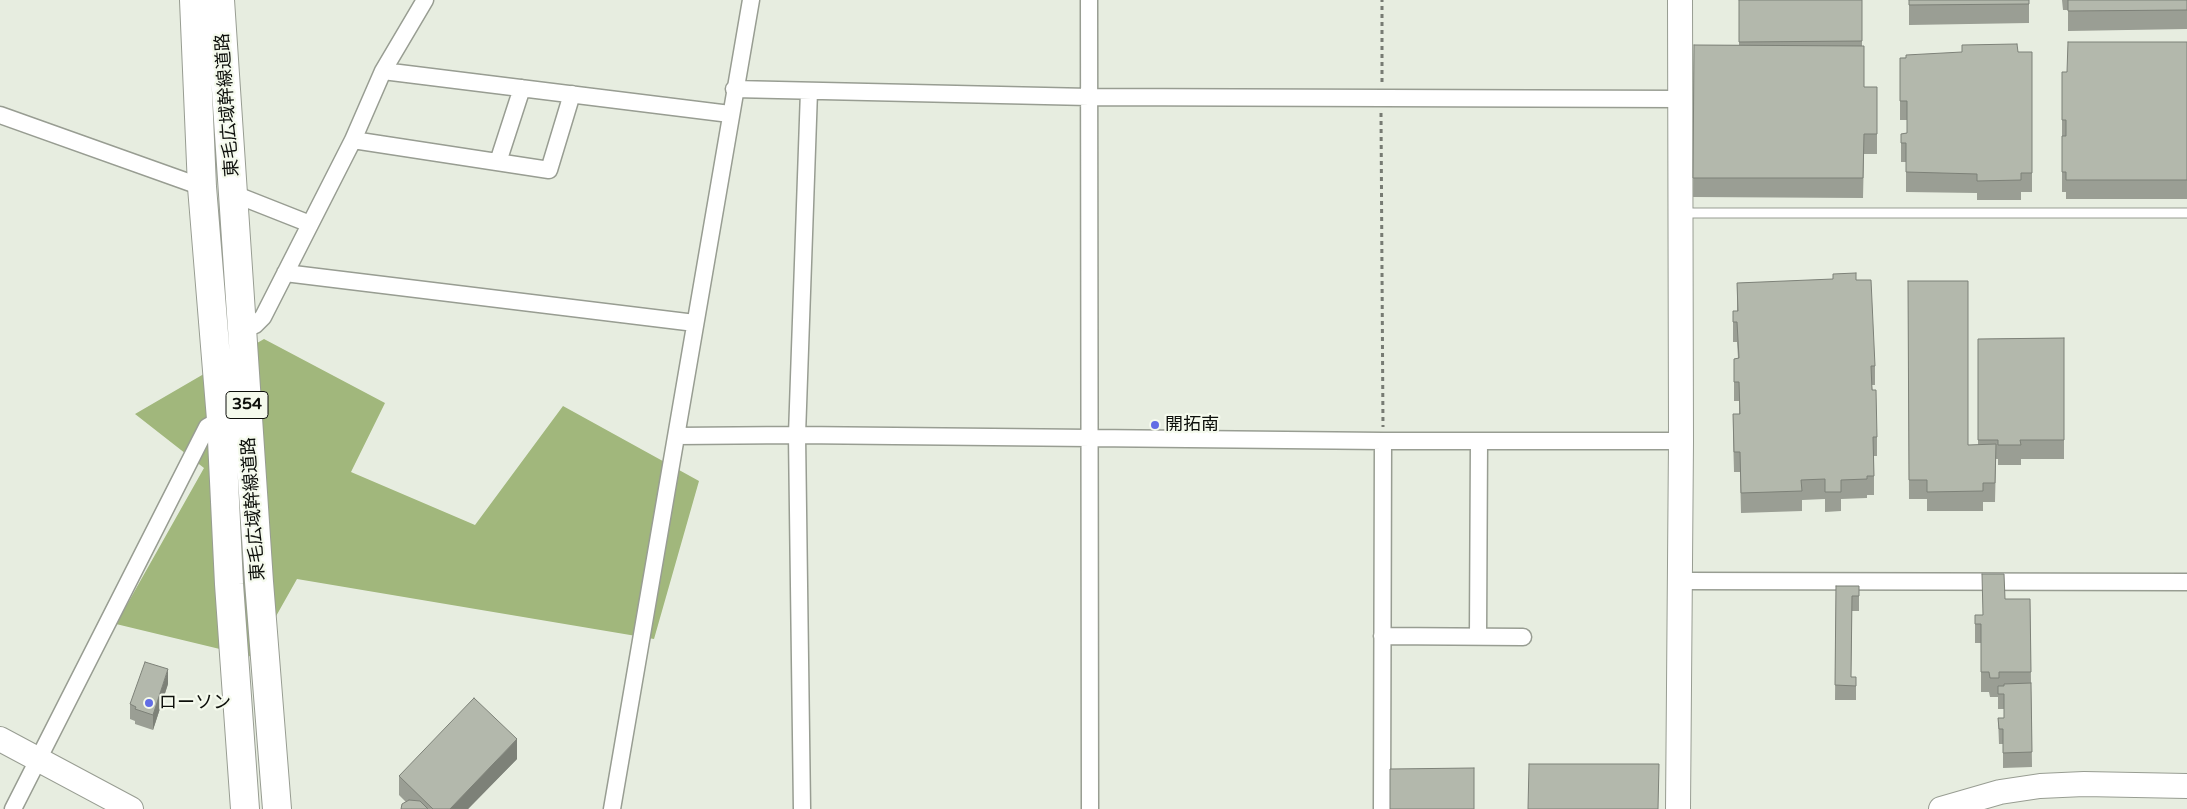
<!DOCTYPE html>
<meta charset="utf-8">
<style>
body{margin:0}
canvas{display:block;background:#e7ede0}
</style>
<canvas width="2187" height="809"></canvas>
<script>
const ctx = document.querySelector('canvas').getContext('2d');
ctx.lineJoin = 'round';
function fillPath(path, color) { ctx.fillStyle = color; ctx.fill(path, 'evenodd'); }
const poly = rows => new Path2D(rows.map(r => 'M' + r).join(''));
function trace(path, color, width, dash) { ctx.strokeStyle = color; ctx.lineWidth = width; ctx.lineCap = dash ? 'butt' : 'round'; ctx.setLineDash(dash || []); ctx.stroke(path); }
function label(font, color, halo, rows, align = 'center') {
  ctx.font = font + ' "Varela Round","Noto Sans JP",sans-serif'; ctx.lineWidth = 4.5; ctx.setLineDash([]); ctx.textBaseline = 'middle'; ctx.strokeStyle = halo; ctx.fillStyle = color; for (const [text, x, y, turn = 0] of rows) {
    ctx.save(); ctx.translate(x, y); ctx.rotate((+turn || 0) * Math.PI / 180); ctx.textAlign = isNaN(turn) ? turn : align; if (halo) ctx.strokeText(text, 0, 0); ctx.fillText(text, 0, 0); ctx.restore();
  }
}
const forest = poly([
 [264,339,385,403,351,472,475,525,563,406,699,481,654,639,297,579,253,657,116,624,204,468,135,414]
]);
const path = poly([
 [1382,82,1382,0],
 [1381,113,1383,427]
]);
const lane = poly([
 [1682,213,2187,213]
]);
const street = poly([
 [1089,0,1090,809],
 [383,71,730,114],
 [734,89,1089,97,1680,99],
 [0,115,202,187],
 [353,140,549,170,572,94],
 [498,162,522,88],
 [234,194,310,224],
 [285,273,695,323],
 [242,330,255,325,263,317,353,140,383,71,425,0],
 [676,436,797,435,1383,441,1681,441],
 [1680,581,2187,582],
 [1382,636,1523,637],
 [1478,636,1479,441],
 [13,809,207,427,221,419],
 [612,809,751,0],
 [802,809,797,435,809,91],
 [1382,809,1383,441]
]);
const secondary = poly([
 [0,739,131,809],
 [1678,809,1681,441,1680,0],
 [1941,809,2000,792,2040,786,2084,784,2187,786]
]);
const highway = poly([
 [194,0,202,187,221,419,229,584,245,809],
 [220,0,259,582,277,809]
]);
const wall = poly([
 [1739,0,1862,0,1862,46,1864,87,1877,87,1877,154,1864,154,1863,198,1693,197,1694,45,1739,45],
 [1909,0,2029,4,2029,23,1909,25],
 [2062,0,2187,0,2187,29,2068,31,2068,10,2063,10],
 [2187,42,2187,199,2066,199,2066,192,2062,192,2062,120,2067,72],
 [2018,52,2032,52,2032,192,2021,192,2021,200,1977,200,1977,193,1906,192,1906,162,1901,162,1901,134,1907,133,1907,120,1900,120,1900,58],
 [1856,280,1875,366,1875,385,1872,385,1877,437,1877,456,1874,456,1874,495,1867,495,1867,498,1841,499,1841,511,1825,512,1825,499,1802,500,1802,511,1741,513,1740,472,1734,472,1733,434,1733,414,1739,414,1739,401,1734,401,1734,359,1738,358,1737,342,1733,342,1733,311,1737,311,1737,283],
 [1908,281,1968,445,1978,445,1978,339,2064,338,2064,459,2021,459,2021,465,1998,465,1998,459,1996,459,1995,502,1983,502,1983,511,1927,511,1927,499,1909,499],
 [1836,586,1859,586,1859,611,1852,611,1851,677,1856,677,1856,700,1835,700],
 [2005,599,2030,599,2032,767,2003,768,2003,744,1999,744,1998,718,2004,718,2004,709,1998,709,1998,697,1990,697,1989,692,1981,692,1981,643,1975,643,1975,615,1983,615],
 [168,684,153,730,135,724,135,721,130,719,130,704],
 [517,759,468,809,401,809,406,802,399,795,399,776]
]);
const shadedWall = poly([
 [168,669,168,684,153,730,153,715],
 [517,739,517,759,468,809,450,809]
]);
const building = poly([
 [1739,0,1862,0,1862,41,1739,42,1739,0],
 [1909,0,2029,0,2029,4,1909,5,1909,0],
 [2068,0,2187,0,2187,10,2068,11,2068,0],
 [2068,42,2187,42,2187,180,2066,180,2066,172,2062,172,2062,136,2066,136,2066,120,2062,120,2062,72,2067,72,2068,42],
 [2017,44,2018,52,2032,52,2032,173,2021,173,2021,180,1977,181,1977,174,1906,172,1906,143,1901,143,1901,134,1907,133,1907,101,1900,101,1900,58,1906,58,1906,55,1962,52,1962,45,2017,44],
 [1694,45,1864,46,1864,87,1877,87,1877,134,1864,134,1863,178,1693,178,1694,45],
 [1856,273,1856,280,1871,280,1875,366,1871,366,1872,390,1876,390,1877,437,1873,437,1874,476,1867,476,1867,479,1841,480,1841,492,1825,492,1825,479,1801,480,1802,491,1741,493,1740,452,1734,452,1733,414,1740,414,1739,382,1734,382,1734,359,1739,358,1737,322,1733,322,1733,311,1738,311,1737,283,1833,279,1833,274,1856,273],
 [1908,281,1968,281,1968,445,1996,444,1995,483,1983,483,1983,491,1927,492,1927,480,1909,480,1908,281],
 [2064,338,2064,440,2020,440,2021,445,1998,445,1998,440,1978,440,1978,339,2064,338],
 [1982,574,2004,574,2005,599,2030,599,2031,672,1999,672,1999,678,1990,678,1989,672,1981,672,1981,624,1975,624,1975,615,1983,615,1982,574],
 [1836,586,1859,586,1859,596,1852,596,1851,677,1856,677,1856,686,1835,685,1836,586],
 [145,662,168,669,153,715,135,709,136,707,130,704,145,662],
 [2031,683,2032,752,2003,753,2003,729,1999,729,1998,718,2004,718,2004,694,1998,694,1998,686,2004,686,2004,684,2031,683],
 [474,698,517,739,450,809,433,809,399,776,474,698],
 [1529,764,1659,764,1658,809,1528,809,1529,764],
 [1474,768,1474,809,1390,809,1390,769,1474,768],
 [409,800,420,801,428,809,401,809,402,804,409,800]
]);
const markers = [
 [1155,425,5,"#626de5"],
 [149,703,5,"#626de5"]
];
const shields = [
 [247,405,42]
];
const shieldNames = [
 ["354",247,405]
];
const streetNames = [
 ["東毛広域幹線道路",228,105,-94],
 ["東毛広域幹線道路",254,509,-94]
];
const poiNames = [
 ["開拓南",1165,425],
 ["ローソン",159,703]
];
fillPath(forest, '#a1b77c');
trace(lane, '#989d92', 11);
trace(street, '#989d92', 19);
trace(secondary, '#989d92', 26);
trace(highway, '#989d92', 30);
trace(path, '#777b73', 3, [4, 4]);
trace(lane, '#fff', 9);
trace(street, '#fff', 16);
trace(secondary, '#fff', 24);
trace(highway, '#fff', 28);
fillPath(wall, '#9a9e94');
fillPath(shadedWall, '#7d8178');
fillPath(building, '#b3b8ac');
trace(building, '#7d8178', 1);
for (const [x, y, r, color] of markers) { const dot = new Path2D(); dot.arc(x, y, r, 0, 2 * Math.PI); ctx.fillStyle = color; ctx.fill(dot); trace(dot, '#f5faed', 2); }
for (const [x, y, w] of shields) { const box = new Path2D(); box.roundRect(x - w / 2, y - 13.5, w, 27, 4); ctx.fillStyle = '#f5faed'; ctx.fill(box); trace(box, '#0d0f0b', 1); }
label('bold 16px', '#0d0f0b', null, shieldNames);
label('18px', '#0d0f0b', '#f5faed', streetNames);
label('18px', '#0d0f0b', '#f5faed', poiNames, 'left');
</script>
